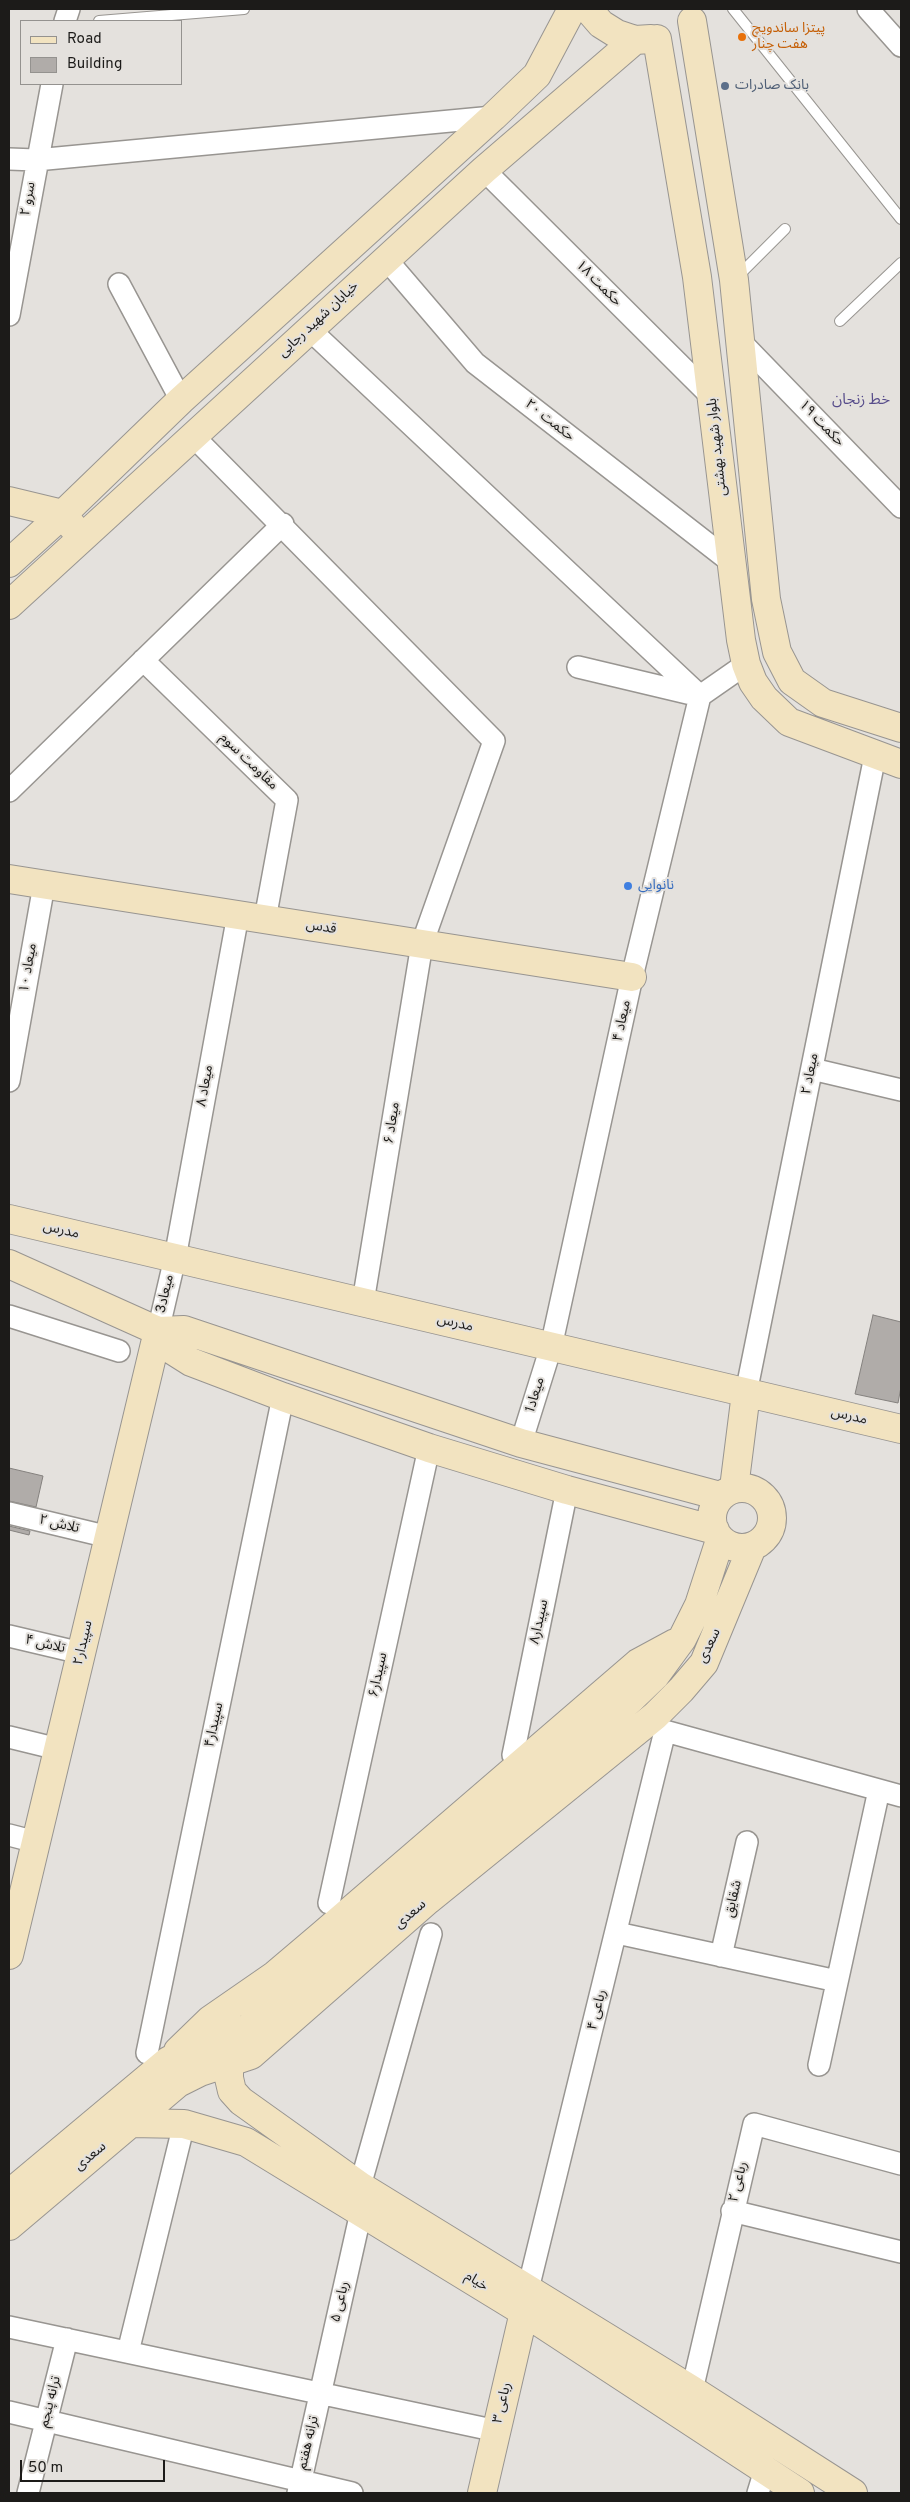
<!DOCTYPE html>
<meta charset="utf-8">
<style>
body{margin:0}
#map{position:relative;width:910px;height:2502px;overflow:hidden;background:#e4e1dd;font-family:Overpass,sans-serif}
canvas{display:block}
.frame{position:absolute;inset:0;border:10px solid #1c1b19;pointer-events:none}
.legend{position:absolute;left:20px;top:20px;width:162px;height:65px;box-sizing:border-box;background:#e4e1dd;border:1px solid #94928f;margin:0;padding:6px 9px;list-style:none;font-size:15px;color:#1c1b19}
.legend li{display:flex;align-items:center;gap:10px;height:25px}
.legend b{width:25px;border:1px solid #94928f}
.scale{position:absolute;left:20px;top:2460px;width:145px;height:22px;box-sizing:border-box;border:2px solid #1c1b19;border-top:0;padding-left:6px;font-size:15px;line-height:18px;white-space:nowrap;color:#1c1b19;-webkit-text-stroke:4px #e4e1dd;paint-order:stroke}
</style>
<div id="map">
<canvas width="910" height="2502"></canvas>
<div class="frame"></div>
<ul class="legend">
<li><b style="height:6px;background:#f2e3c0"></b>Road</li>
<li><b style="height:14px;background:#b0aca9"></b>Building</li>
</ul>
<div class="scale">50 m</div>
</div>
<script>
const ctx = document.querySelector('canvas').getContext('2d');
ctx.lineJoin = 'round';
function fillPath(path, color) { ctx.fillStyle = color; ctx.fill(path, 'evenodd'); }
const poly = rows => new Path2D(rows.map(r => 'M' + r).join(''));
function trace(path, color, width, dash) { ctx.strokeStyle = color; ctx.lineWidth = width; ctx.lineCap = dash ? 'butt' : 'round'; ctx.setLineDash(dash || []); ctx.stroke(path); }
function label(font, color, halo, rows, align = 'center') {
  ctx.font = font + ' Overpass,"Noto Sans Arabic",sans-serif'; ctx.lineWidth = 4; ctx.setLineDash([]); ctx.textBaseline = 'middle'; ctx.strokeStyle = halo; ctx.fillStyle = color; for (const [text, x, y, turn = 0] of rows) {
    ctx.save(); ctx.translate(x, y); ctx.rotate((+turn || 0) * Math.PI / 180); ctx.textAlign = isNaN(turn) ? turn : align; if (halo) ctx.strokeText(text, 0, 0); ctx.fillText(text, 0, 0); ctx.restore();
  }
}
const building = poly([
 [873,1315,901,1322,901,1387,898,1403,855,1394,873,1315],
 [9,1468,43,1476,36,1507,9,1501,9,1468],
 [9,1526,30,1531,29,1535,9,1530,9,1526]
]);
const lane = poly([
 [733,9,901,219],
 [99,21,244,9],
 [737,277,785,229],
 [840,321,901,263]
]);
const street = poly([
 [868,9,901,46],
 [65,21,69,9],
 [9,159,36,160,493,117],
 [484,170,713,398],
 [386,259,475,363,731,562],
 [119,284,181,400],
 [9,315,52,84],
 [309,329,700,696,746,664],
 [741,342,901,507],
 [194,437,494,741,422,944,363,1302],
 [143,660,287,800,265,919],
 [9,791,283,524],
 [812,1069,901,1090],
 [9,1081,44,885],
 [9,1316,119,1351],
 [158,1331,175,1258,238,915],
 [746,1393,875,756],
 [521,1443,551,1347,632,977,700,696,578,667],
 [9,1513,109,1537],
 [9,1636,81,1653],
 [9,1737,58,1749],
 [513,1755,567,1490],
 [9,1835,36,1842],
 [329,1903,429,1448],
 [617,1933,837,1981],
 [721,1956,747,1842],
 [147,2053,283,1397],
 [819,2065,879,1790],
 [360,2186,431,1934],
 [732,2211,901,2252],
 [528,2289,665,1731,901,1796],
 [9,2327,497,2431],
 [128,2352,184,2124],
 [692,2390,754,2124,901,2164],
 [9,2412,352,2493],
 [28,2493,67,2339],
 [298,2493,361,2212],
 [758,2493,765,2470]
]);
const secondary = poly([
 [588,9,601,24,617,34,635,40,651,39],
 [692,21,734,280,766,599,777,652,792,681,823,703,901,728],
 [657,39,697,277,741,640,746,664,753,682,764,698,789,722,901,764],
 [9,501,63,514,72,526],
 [9,563,63,514,181,400,493,117,537,75,572,9],
 [9,605,484,170,635,40],
 [9,879,632,977],
 [9,1219,901,1429],
 [9,1264,158,1331,184,1330,521,1443,720,1496],
 [158,1331,172,1350,191,1362,283,1397,429,1448,567,1490,715,1530],
 [734,1488,746,1393],
 '712 1518a30 30 0 1 1 60 0a30 30 0 1 1-60 0Z',
 [9,1955,158,1331],
 [178,2051,210,2020,275,1975,321,1936,638,1663,675,1643],
 [229,2064,229,2078,232,2091,241,2101,360,2186,692,2390,853,2493],
 [131,2123,184,2124,246,2142,524,2312,800,2493],
 [9,2194,168,2061,192,2048,227,2039,248,2028,630,1700,655,1676,682,1639,699,1605,720,1540],
 [9,2226,178,2083,200,2072,251,2055,428,1900,655,1716,681,1690,704,1663,752,1547],
 [482,2493,524,2312]
]);
const markers = [
 [742,37,5,"#e8710a"],
 [725,86,5,"#5c6f8a"],
 [628,886,5,"#3f7fe0"]
];
const foodNames = [
 ["پیتزا ساندویچ",752,29],
 ["هفت چنار",752,45]
];
const serviceNames = [
 ["بانک صادرات",735,86]
];
const streetNames = [
 ["سرو ۲",29,199,-80],
 ["حکمت ۱۸",598,284,45],
 ["خیابان شهید رجایی",319,320,-43],
 ["حکمت ۲۰",549,421,38],
 ["حکمت ۱۹",821,424,46],
 ["بلوار شهید بهشتی",718,447,-96],
 ["مقاومت سوم",248,762,44],
 ["قدس",321,928,9],
 ["میعاد ۱۰",29,968,-80],
 ["میعاد ۴",623,1021,-78],
 ["میعاد ۲",811,1074,-79],
 ["میعاد ۸",206,1086,-80],
 ["میعاد ۶",393,1123,-81],
 ["مدرس",61,1231,13],
 ["میعاد3",166,1294,-77],
 ["مدرس",455,1324,13],
 ["میعاد1",536,1395,-73],
 ["مدرس",849,1417,13],
 ["تلاش ۲",59,1525,13],
 ["سپیدار۸",540,1622,-78],
 ["سپیدار۲",84,1643,-77],
 ["تلاش ۴",45,1645,13],
 ["سعدی",710,1646,-65],
 ["سپیدار۶",379,1675,-78],
 ["سپیدار۴",215,1725,-78],
 ["شقایق",734,1899,-77],
 ["سعدی",411,1915,-41],
 ["رباعی ۴",598,2010,-76],
 ["سعدی",91,2157,-40],
 ["رباعی ۲",739,2182,-76],
 ["خیام",476,2282,32],
 ["رباعی ۵",341,2302,-77],
 ["ترانه پنجم",51,2402,-76],
 ["رباعی ۳",503,2403,-77],
 ["ترانه هفتم",309,2443,-77]
];
const shopNames = [
 ["نانوایی",638,886]
];
const neighbourhoodNames = [
 ["خط زنجان",861,401]
];
fillPath(building, '#b0aca9');
trace(building, '#84817e', 1);
trace(lane, '#989591', 12);
trace(street, '#989591', 24);
trace(secondary, '#989591', 30);
trace(lane, '#fff', 10);
trace(street, '#fff', 21);
trace(secondary, '#f2e3c0', 28);
for (const [x, y, r, color] of markers) { const dot = new Path2D(); dot.arc(x, y, r, 0, 2 * Math.PI); ctx.fillStyle = color; ctx.fill(dot); trace(dot, '#e4e1dd', 2); }
label('14px', '#c56008', '#e4e1dd', foodNames, 'left');
label('14px', '#4e5e75', '#e4e1dd', serviceNames, 'left');
label('14px', '#1c1b19', '#e4e1dd', streetNames);
label('14px', '#366cbe', '#e4e1dd', shopNames, 'left');
label('15px', '#564b8a', '#e4e1dd', neighbourhoodNames);
</script>
